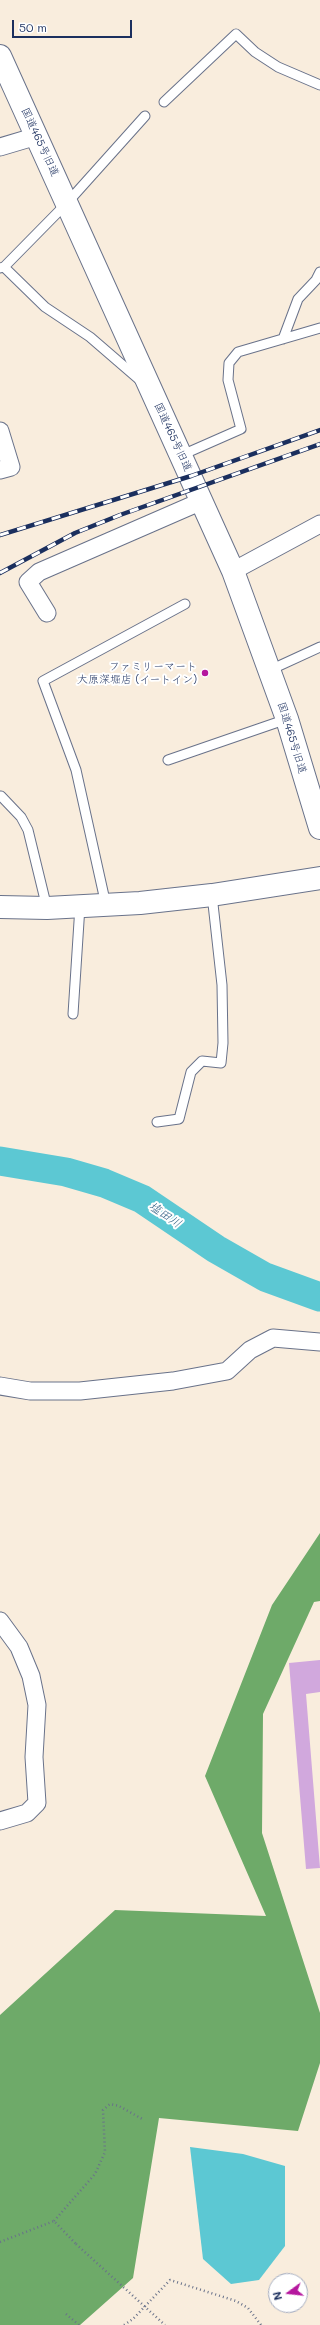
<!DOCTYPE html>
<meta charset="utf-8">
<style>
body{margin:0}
#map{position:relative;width:320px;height:2325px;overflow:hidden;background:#f9eddd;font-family:Mali,sans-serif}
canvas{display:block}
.north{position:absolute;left:268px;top:2273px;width:40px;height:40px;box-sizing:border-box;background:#fff;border:1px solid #a4acbf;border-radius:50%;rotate:255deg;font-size:11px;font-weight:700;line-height:16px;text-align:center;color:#1b2f5e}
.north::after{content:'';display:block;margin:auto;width:14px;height:18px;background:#b5179e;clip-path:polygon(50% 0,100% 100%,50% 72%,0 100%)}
.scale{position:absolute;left:12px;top:20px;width:120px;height:18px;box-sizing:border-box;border:2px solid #1b2f5e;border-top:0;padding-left:5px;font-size:12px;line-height:14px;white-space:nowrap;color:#1b2f5e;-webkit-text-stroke:3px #fff;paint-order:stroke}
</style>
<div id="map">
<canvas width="320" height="2325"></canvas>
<div class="north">N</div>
<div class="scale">50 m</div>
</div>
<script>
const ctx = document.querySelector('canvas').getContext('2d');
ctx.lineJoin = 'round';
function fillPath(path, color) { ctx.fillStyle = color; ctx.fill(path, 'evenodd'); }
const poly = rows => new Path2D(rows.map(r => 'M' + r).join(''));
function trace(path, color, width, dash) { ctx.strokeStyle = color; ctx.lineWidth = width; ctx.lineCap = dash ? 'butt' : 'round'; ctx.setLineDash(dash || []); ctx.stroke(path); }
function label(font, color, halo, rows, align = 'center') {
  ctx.font = font + ' Mali,"Klee One",sans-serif'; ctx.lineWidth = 4; ctx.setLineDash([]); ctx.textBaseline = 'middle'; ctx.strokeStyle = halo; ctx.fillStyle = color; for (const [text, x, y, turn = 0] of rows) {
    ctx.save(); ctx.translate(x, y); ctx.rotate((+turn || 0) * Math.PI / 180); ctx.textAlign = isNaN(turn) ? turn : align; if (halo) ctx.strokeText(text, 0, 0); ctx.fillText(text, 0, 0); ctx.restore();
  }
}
const forest = poly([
 [320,1533,320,1601,314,1602,263,1714,262,1833,320,2013,320,2063,298,2131,159,2118,133,2278,80,2325,0,2325,0,2015,115,1910,266,1916,205,1776,272,1605]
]);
const water = poly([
 [190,2147,243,2154,285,2166,285,2246,259,2280,231,2284,203,2259]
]);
const river = poly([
 [0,1161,66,1172,104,1183,142,1199,216,1249,265,1277,320,1297]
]);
const building = poly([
 [320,1660,320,1692,306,1694,320,1868,306,1869,289,1663]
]);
const path = poly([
 [54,2221,95,2174,105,2152,103,2110,110,2104,119,2106,144,2120],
 [0,2242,54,2221,76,2244],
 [66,2314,79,2325],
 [124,2325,133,2319,170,2280,236,2301,248,2308,261,2325]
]);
const lane = poly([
 [164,102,236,34,255,52,278,67,320,85],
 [4,267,45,307,90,337,141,381],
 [0,268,4,267,67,203,145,116],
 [283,339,298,299,316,280,320,272],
 [191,451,241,429,228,380,229,363,238,352,320,328],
 [270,670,320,647],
 [168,760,287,719],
 [1,796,21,817,28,830,47,908],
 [106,905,76,770,43,681,185,604],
 [73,1014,80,906],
 [157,1122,179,1119,191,1072,202,1061,221,1063,223,1043,222,985,212,895]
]);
const street = poly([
 [0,147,37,136],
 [0,431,11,467,0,470],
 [233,571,320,524],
 [47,613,28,582,39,572,202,501],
 [0,1386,30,1391,80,1391,173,1381,227,1371,250,1350,273,1338,320,1342],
 [0,1621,19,1647,31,1676,37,1705,34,1757,37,1803,27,1813,0,1821]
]);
const secondary = poly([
 [0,56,233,571,287,719,320,828],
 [0,907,47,908,140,903,212,895,320,878]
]);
const rail = poly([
 [0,535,191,476,320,430],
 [0,573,75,533,120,515,320,444]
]);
const pathBridge = poly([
 [76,2244,165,2325]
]);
const markers = [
 [205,673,4,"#b5179e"]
];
const streetNames = [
 ["国道465号旧道",40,142,65],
 ["国道465号旧道",173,437,65],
 ["国道465号旧道",292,738,73]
];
const poiNames = [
 ["ファミリーマート",197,667],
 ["大原深堀店 (イートイン)",197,680]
];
const waterNames = [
 ["塩田川",165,1215,34]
];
fillPath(forest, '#6eaa69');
fillPath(water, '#5cc8d3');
trace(river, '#5cc8d3', 29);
fillPath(building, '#d1a8dd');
trace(lane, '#69728a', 11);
trace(street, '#69728a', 19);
trace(secondary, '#69728a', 24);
trace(path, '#69728a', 2.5, [1, 3]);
trace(lane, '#fff', 9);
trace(street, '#fff', 17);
trace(secondary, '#fff', 22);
trace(rail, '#1b2f5e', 4.5);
trace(rail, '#fff', 3, [9]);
trace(pathBridge, '#69728a', 2.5, [1, 3]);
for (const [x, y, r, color] of markers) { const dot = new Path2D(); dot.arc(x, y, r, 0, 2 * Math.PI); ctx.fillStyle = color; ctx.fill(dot); trace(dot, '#fff', 1.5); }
label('11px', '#1b2f5e', '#fff', streetNames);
label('11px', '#1b2f5e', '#fff', poiNames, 'right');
label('italic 12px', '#2e5d81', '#fff', waterNames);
</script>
